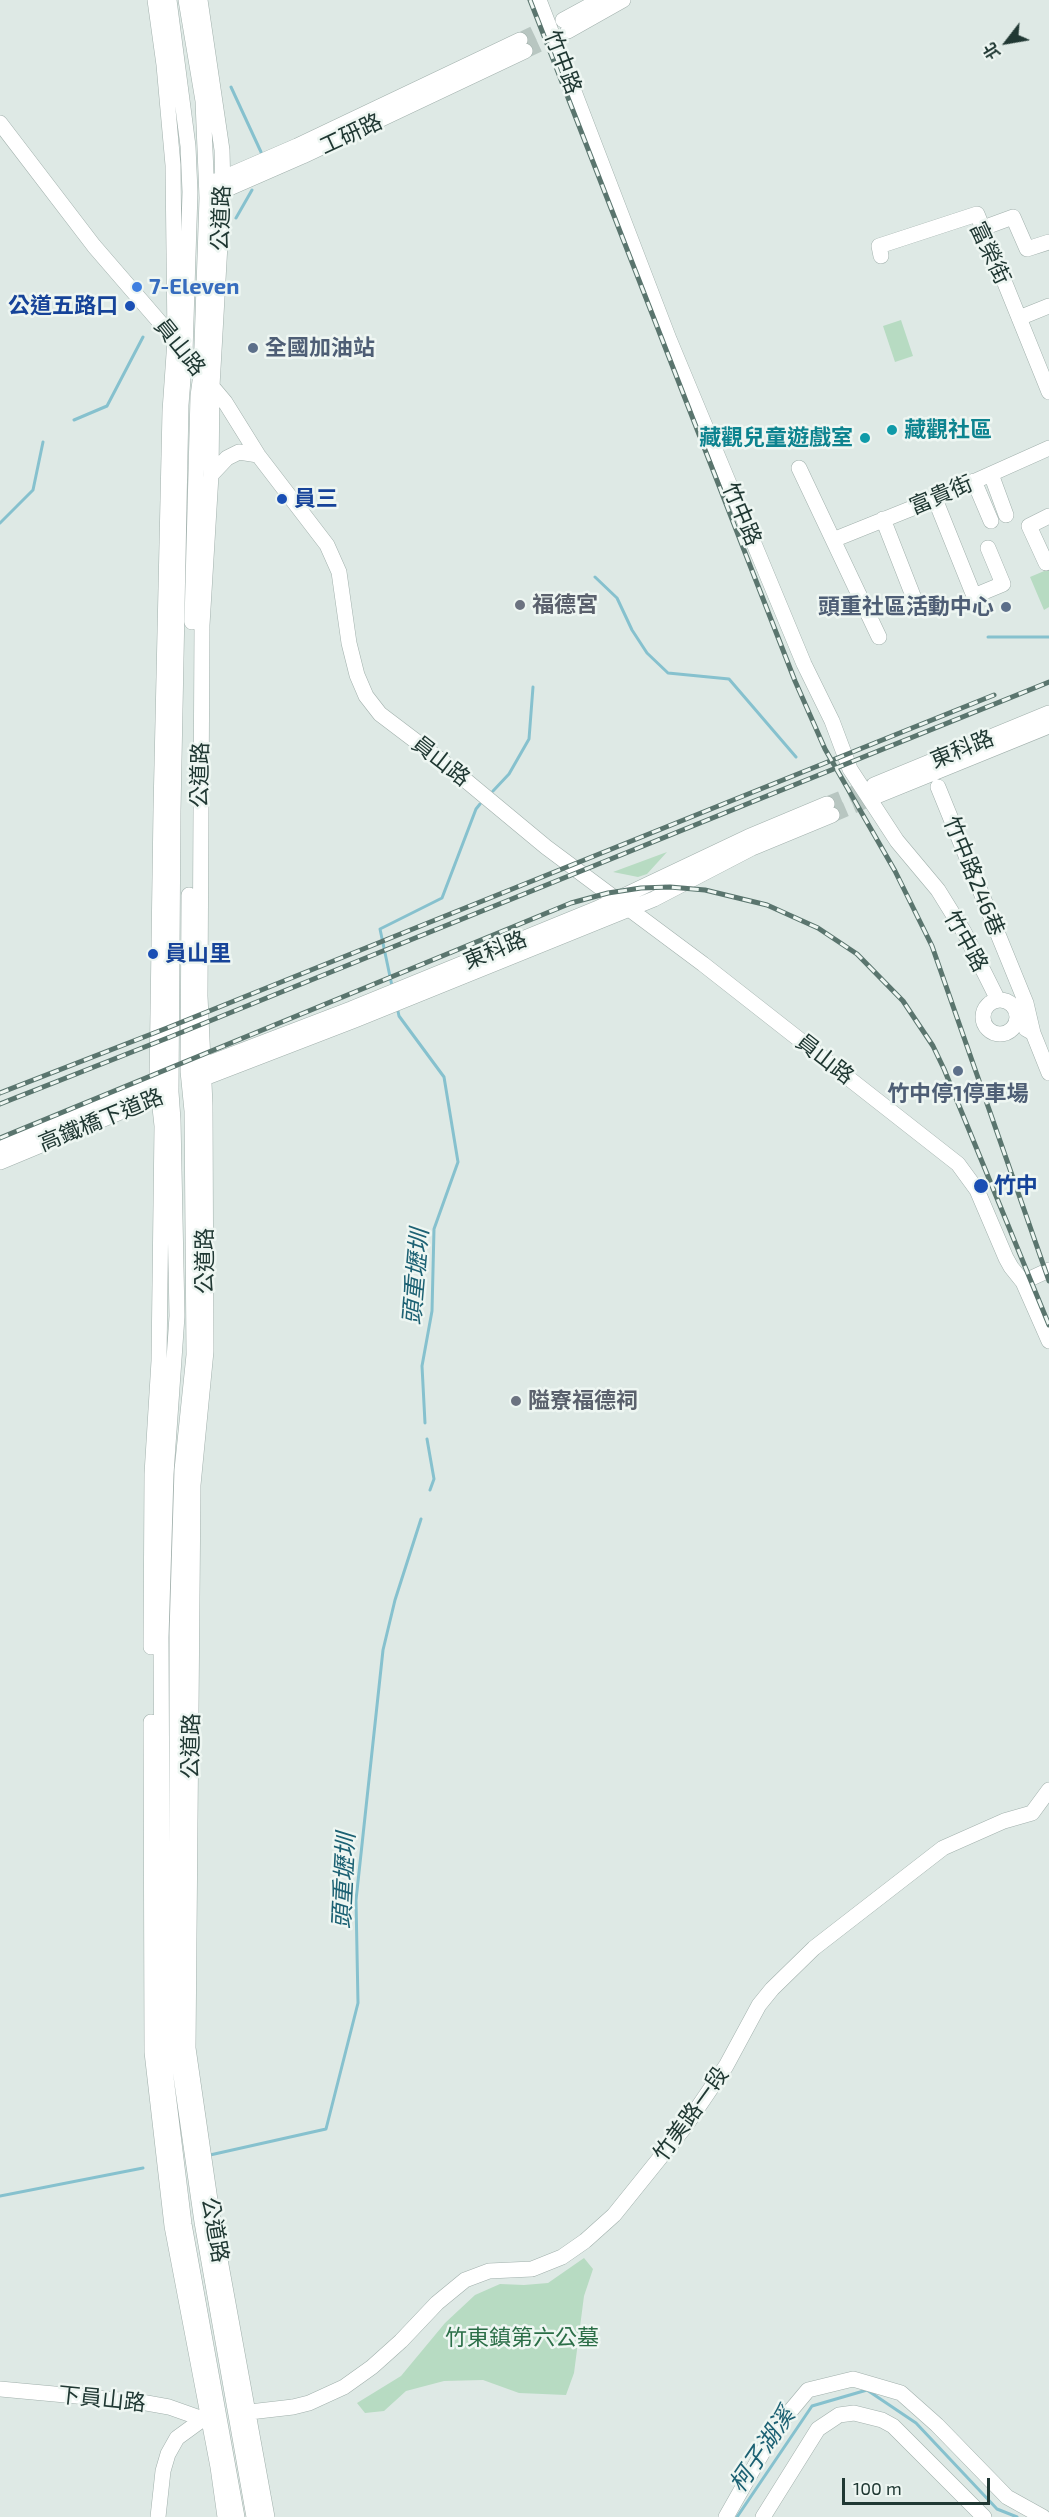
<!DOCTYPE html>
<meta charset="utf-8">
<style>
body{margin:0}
#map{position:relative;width:1049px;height:2517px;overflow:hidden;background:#dee9e5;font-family:"Exo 2","Noto Sans TC",sans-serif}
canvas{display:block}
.north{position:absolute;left:977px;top:12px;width:60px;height:60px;-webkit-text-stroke:4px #eef6f2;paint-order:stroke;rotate:239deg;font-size:16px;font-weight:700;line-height:24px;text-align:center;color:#203833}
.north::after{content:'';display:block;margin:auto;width:21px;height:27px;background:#203833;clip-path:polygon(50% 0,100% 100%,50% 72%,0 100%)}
.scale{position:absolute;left:842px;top:2478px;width:148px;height:27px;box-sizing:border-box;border:3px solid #203833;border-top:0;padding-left:8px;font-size:18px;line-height:21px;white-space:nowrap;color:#203833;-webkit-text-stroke:4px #eef6f2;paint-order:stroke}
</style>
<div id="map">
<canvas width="1049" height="2517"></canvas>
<div class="north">北</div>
<div class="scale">100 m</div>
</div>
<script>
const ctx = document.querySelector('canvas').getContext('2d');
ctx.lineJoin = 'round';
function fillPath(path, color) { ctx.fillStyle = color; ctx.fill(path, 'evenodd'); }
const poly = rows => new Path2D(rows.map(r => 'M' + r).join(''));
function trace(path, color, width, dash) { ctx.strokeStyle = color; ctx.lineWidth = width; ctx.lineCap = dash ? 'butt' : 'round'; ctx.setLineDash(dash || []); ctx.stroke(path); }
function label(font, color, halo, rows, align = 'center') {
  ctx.font = font + ' "Exo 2","Noto Sans TC",sans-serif'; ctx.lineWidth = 5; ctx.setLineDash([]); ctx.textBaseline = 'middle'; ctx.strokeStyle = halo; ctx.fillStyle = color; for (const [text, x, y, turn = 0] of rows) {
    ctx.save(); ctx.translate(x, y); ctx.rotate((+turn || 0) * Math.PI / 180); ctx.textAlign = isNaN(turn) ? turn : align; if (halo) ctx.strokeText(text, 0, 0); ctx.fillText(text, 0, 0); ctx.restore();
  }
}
const green = poly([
 [901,320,913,356,895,362,883,326],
 [1049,569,1049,607,1044,610,1030,577],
 [667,852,647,874,638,877,613,872],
 [584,2258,593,2269,584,2296,574,2373,566,2395,519,2393,483,2380,444,2381,406,2391,384,2411,365,2413,357,2403,401,2376,445,2323,475,2295,500,2284,524,2285,548,2283]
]);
const stream = poly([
 [231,87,261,152],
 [236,218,252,190],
 [74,420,107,406,143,337],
 [0,523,33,490,43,442],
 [595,577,617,598,632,630,647,653,668,673,729,679,796,757],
 [988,637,1049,637],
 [493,791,509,774,529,739,533,687],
 [392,986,380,929,442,898,476,809,480,804],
 [397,1007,399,1016,444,1077,458,1162,434,1229,432,1311,422,1366,425,1423],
 [427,1439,434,1479,430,1490],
 [210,2155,326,2129,358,2003,356,1900,383,1650,395,1600,421,1519],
 [0,2196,143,2168],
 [737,2517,812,2406,867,2390,916,2423,997,2509,1017,2517]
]);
const minorTunnel = poly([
 [520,40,560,21],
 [525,51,568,31],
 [827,804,874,785],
 [832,815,879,795]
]);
const minor = poly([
 [169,0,188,146,190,192,185,353,181,405,173,811,171,1092,173,1120,177,1316,166,1474,161,1637,163,2053,184,2224,237,2517],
 [186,0,203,101,207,198,201,374,198,396,192,622],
 [200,0,222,150,223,191,212,386,211,475,202,625,200,996,205,1105,206,1351,193,1485,188,2048,213,2221,267,2517],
 [539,0,669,339,804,664,832,721,850,769,897,841,938,890,964,932,998,1000],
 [563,20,600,0],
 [568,31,623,0],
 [0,123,94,246,176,341],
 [216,181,297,146,520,40],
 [216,194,303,156,525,51],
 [983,228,1013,217,1027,249,1049,242],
 [881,256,879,246,977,214,1049,392],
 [1019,318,1049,306],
 [209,383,225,402,258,455,327,545,339,572,349,643,357,675,366,696,380,714,446,764,546,847,703,964,958,1164,977,1190,1006,1258,1011,1267,1023,1282,1049,1341],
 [799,468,879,637],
 [991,474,1006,515],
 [211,475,227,458,239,452,258,455],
 [974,481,991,521],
 [935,499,974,596,1003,584,988,548],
 [883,519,917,606],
 [833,540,935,499,1049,448],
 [1046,563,1029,526,1049,516],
 [874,785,1049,713],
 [938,787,1026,1003,1033,1033],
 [879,795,1049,726],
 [189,895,188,1071,192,1111,194,1355,182,1470,177,1633,177,2048,202,2222,254,2517],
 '983 1017a17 17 0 1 1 34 0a17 17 0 1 1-34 0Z',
 [1026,1029,1033,1033,1049,1073],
 [194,1069,351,1009,596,909,748,837,827,804],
 [194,1082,355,1020,654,899,752,848,832,815],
 [0,1148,165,1077],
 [0,1162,166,1093],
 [1023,1282,1049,1270],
 [151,1647,152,1474,159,1361,162,1126,157,1080,161,809,170,411,175,340,173,165,164,65,155,0],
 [151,1722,152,2052,172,2226,218,2467,225,2517],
 [0,2389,141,2402,169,2407,203,2419],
 [241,2413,293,2407,309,2403,344,2387,372,2367,401,2341,437,2303,465,2280,489,2271,532,2269,562,2257,585,2241,614,2215,684,2128,726,2066,759,2005,772,1989,814,1948,943,1848,1004,1821,1032,1813,1049,1790],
 [158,2517,163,2471,168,2454,177,2438,203,2419,217,2417],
 [726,2517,777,2427,808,2390,853,2379,901,2393,937,2425,1007,2497,1043,2517],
 [763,2517,818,2429,839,2415,854,2413,882,2420,893,2426,984,2517]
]);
const rail = poly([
 [530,0,795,681,825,749,895,871,932,946,1049,1281],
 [0,1093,167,1028,994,695],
 [0,1104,170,1037,1049,682],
 [0,1138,571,903,608,893,641,888,670,887,705,890,767,905,818,928,857,954,903,1001,933,1046,944,1069,1049,1325]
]);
const markers = [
 [137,287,6,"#3f7fe0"],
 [130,306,6,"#1a4fb4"],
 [253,348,6,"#5c6f8a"],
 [892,430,6,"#0f9aa8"],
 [865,438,6,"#0f9aa8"],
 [282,499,6,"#1a4fb4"],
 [520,605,6,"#6b7280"],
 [1006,607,6,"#5c6f8a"],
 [153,954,6,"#1a4fb4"],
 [958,1071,6,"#5c6f8a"],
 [981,1186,8,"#1a4fb4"],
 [516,1401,6,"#6b7280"]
];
const streetNames = [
 ["竹中路",563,62,69],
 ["工研路",351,134,-25],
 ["公道路",221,218,-88],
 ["富榮街",990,253,65],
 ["員山路",180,347,51],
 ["富貴街",941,495,-23],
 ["竹中路",742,514,67],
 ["東科路",962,749,-22],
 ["員山路",441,761,38],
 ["公道路",200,775,-89],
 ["竹中路246巷",974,876,68],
 ["竹中路",966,941,61],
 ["東科路",495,950,-22],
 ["員山路",825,1059,38],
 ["高鐵橋下道路",101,1120,-22],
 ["公道路",205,1261,-90],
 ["公道路",191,1746,-89],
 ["竹美路一段",691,2114,-54],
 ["公道路",215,2230,80],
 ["下員山路",102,2399,6]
];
const shopNames = [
 ["7-Eleven",149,287]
];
const transitNames = [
 ["公道五路口",118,306,"right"],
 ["員三",294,499],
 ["員山里",165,954],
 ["竹中",994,1186]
];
const serviceNames = [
 ["全國加油站",265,348],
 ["頭重社區活動中心",994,607,"right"],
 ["竹中停1停車場",958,1094,"center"]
];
const cultureNames = [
 ["藏觀社區",904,430],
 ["藏觀兒童遊戲室",853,438,"right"]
];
const worshipNames = [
 ["福德宮",532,605],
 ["隘寮福德祠",528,1401]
];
const parkNames = [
 ["竹東鎮第六公墓",522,2338]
];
const waterNames = [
 ["頭重壢圳",416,1277,-85],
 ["頭重壢圳",344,1881,-87],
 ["柯子湖溪",762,2450,-56]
];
fillPath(green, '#b7dbc2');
trace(stream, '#86c1ce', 3);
trace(minorTunnel, '#b8c6c1', 15, [15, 8]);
trace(minor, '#a1b0ac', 16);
trace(minor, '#fff', 15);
trace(rail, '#5a756e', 5);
trace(rail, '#eef6f2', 3, [9]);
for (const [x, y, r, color] of markers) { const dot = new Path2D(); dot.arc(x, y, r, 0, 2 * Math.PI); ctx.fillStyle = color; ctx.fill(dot); trace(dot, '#eef6f2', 2); }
label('22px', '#203833', '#eef6f2', streetNames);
label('bold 22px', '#366cbe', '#eef6f2', shopNames, 'left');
label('bold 22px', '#164399', '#eef6f2', transitNames, 'left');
label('bold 22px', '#4e5e75', '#eef6f2', serviceNames, 'left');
label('bold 22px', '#0d838f', '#eef6f2', cultureNames, 'left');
label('bold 22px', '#5b616d', '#eef6f2', worshipNames, 'left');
label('22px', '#2b6e47', '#eef6f2', parkNames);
label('italic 24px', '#1c6173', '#eef6f2', waterNames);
</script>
